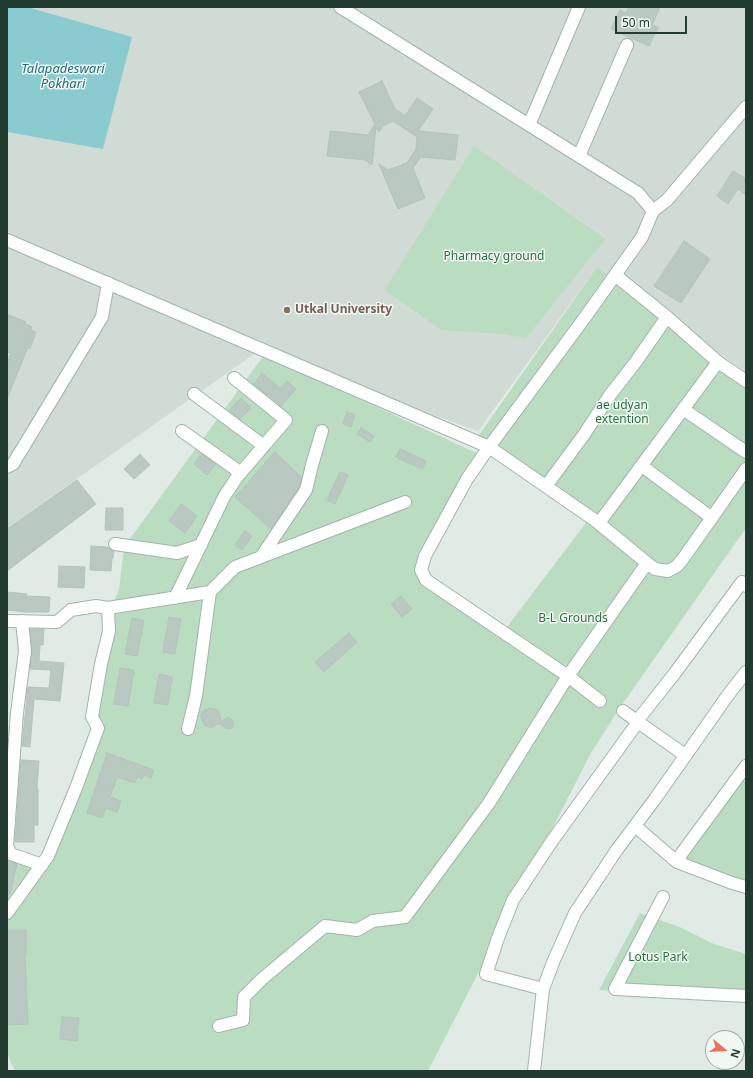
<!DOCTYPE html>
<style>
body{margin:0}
#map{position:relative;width:753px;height:1078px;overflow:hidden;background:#e1ebe5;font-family:"Noto Sans",sans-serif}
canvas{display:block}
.frame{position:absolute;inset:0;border:8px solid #223b31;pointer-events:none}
.north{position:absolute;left:705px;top:1030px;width:40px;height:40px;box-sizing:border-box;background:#f1f8f4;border:1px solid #9eaca6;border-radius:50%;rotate:108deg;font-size:11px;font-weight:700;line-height:16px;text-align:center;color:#223b31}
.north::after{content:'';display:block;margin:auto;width:14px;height:18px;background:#ed705c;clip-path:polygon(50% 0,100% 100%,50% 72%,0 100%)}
.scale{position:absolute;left:615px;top:16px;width:72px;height:18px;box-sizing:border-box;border:2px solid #223b31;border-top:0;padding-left:5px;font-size:12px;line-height:14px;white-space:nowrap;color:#223b31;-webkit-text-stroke:3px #f1f8f4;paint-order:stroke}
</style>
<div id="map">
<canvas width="753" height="1078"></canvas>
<div class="frame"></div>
<div class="north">N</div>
<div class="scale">50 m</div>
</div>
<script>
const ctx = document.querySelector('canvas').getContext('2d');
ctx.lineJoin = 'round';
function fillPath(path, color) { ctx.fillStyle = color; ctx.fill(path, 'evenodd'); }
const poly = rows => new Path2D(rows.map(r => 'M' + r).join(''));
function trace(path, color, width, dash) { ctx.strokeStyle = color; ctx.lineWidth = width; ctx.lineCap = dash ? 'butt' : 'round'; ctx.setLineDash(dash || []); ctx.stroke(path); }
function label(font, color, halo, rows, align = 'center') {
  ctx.font = font + ' "Noto Sans",sans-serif'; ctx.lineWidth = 3; ctx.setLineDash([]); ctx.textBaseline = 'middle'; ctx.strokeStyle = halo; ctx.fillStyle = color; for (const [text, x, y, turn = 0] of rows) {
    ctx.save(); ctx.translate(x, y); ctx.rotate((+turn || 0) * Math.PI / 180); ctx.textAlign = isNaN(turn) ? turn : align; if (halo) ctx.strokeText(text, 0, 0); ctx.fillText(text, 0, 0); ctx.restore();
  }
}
const built = poly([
 [7,7,746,7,746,372,597,267,478,431,257,352,7,528]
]);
const green = poly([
 [474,146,605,239,526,338,503,334,441,330,385,290],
 [597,267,667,317,719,360,746,375,746,528,619,709,591,753,428,1071,15,1071,7,1053,7,915,36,878,75,795,95,717,110,610,119,590,124,547,264,355,483,456,420,570,503,632,589,519,477,438],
 [742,779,746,782,746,882,683,860],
 [7,854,41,865,7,911],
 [640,913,682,928,714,944,746,954,746,1002,696,999,599,990]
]);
const water = poly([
 [7,7,27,7,132,37,103,149,7,132]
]);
const building = poly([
 [629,7,660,7,652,25,658,27,649,46,611,29,620,10,626,13,629,7],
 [382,81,395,109,405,116,417,98,433,109,418,131,458,135,455,160,421,157,413,168,425,198,398,209,379,164,388,170,407,163,416,149,417,137,393,121,383,126,379,132,376,127,372,165,365,160,327,156,330,131,368,135,375,124,359,92,382,81],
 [733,171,746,179,746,195,738,189,728,204,717,196,733,171],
 [684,241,710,259,681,303,654,286,684,241],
 [9,315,26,322,25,324,32,327,31,330,36,332,30,349,28,347,7,399,7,363,11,353,7,352,7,320,9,315],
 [262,373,280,388,287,381,296,389,281,406,268,394,267,395,254,384,262,373],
 [241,398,251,408,240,419,229,410,241,398],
 [347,412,355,415,351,427,343,424,347,412],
 [361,428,374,436,370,442,357,434,361,428],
 [400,449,426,461,422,469,396,457,400,449],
 [275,452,301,477,299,487,271,529,235,497,275,452],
 [140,454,150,465,134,479,124,469,140,454],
 [202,454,216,464,207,475,194,464,202,454],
 [340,472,348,475,335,504,327,500,340,472],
 [77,480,96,504,7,571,7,529,77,480],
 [181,504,197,516,185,533,169,521,181,504],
 [106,508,123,508,123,530,105,530,106,508],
 [245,531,252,536,242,550,235,545,245,531],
 [91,546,108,547,114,551,113,558,112,558,111,571,90,570,91,546],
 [59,566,85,567,84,588,58,587,59,566],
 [7,592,27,594,26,596,50,597,49,612,25,612,7,610,7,592],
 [401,596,412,609,402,617,391,604,401,596],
 [169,617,181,619,175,654,163,652,169,617],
 [132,618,144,621,137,656,125,654,132,618],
 [30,629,44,629,43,645,40,645,39,661,64,663,60,701,34,699,30,747,22,746,28,687,49,688,51,670,30,669,32,650,30,629],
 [349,633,357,642,324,672,315,662,349,633],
 [120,668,134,670,128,706,114,704,120,668],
 [159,674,172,677,168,705,154,703,159,674],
 [210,708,217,710,219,713,221,721,228,718,233,720,234,726,232,728,227,729,219,723,211,728,204,725,201,718,201,715,203,711,210,708],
 [107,753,154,770,151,778,144,775,142,779,137,777,135,783,117,777,110,797,121,801,117,812,106,808,102,818,87,813,107,753],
 [21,760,39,761,37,789,38,789,38,825,34,825,34,842,15,842,21,760],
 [7,861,17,864,10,894,7,894,7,861],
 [7,930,26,930,26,956,25,956,28,1024,7,1025,7,930],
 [62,1017,79,1018,77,1041,60,1039,62,1017]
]);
const minor = poly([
 [340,7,638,193,653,211,642,237,586,316,489,447,596,521,647,563,568,676,600,701],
 [529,125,579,7],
 [579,156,627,45],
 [653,211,667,200,746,107],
 [7,240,489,447,467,479,425,556,421,570,426,580,568,676,489,803,405,917,373,921,357,930,325,926,262,979,244,997,243,1020,219,1026],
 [615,275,667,317,718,362,746,381],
 [194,394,264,446],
 [683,409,746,452],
 [182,431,241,473],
 [642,466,712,518],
 [7,467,13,464,102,317,108,283],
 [546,486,583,436,610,395,635,363,667,317],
 [599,523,718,362],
 [115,544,177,553,201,545],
 [261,557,306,490,312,465,322,431],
 [647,563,655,569,668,571,677,566,685,556,746,469],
 [210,592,235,567,405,502],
 [175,598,224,497,237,477,286,420,234,378],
 [108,608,210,592,196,696,188,729],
 [7,621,57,622,71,610,96,606,108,608,109,631,101,664,92,717,98,728,76,788,48,856,7,913],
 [22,621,25,651,17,713,7,846,11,854,42,865],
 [637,721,675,673,742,582,746,586],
 [638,722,685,755],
 [635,826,677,862,732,883,746,887],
 [677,862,682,853,746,766],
 [663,897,615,989,746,996],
 [543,989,554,960,575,913,616,851,655,799,728,695,746,672],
 [534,1071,543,989,486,974,498,938,513,900,552,841,638,722,623,711]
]);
const markers = [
 [287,310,4,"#8d6e63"]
];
const parkNames = [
 ["Pharmacy ground",494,257],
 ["ae udyan",622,406],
 ["extention",622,420],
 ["B-L Grounds",573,619],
 ["Lotus Park",658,958]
];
const educationNames = [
 ["Utkal University",295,310]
];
const waterNames = [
 ["Talapadeswari",63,69],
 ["Pokhari",63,84]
];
fillPath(built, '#cfdbd4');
fillPath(green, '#badcc0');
fillPath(water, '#8acbcf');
fillPath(building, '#b9c8c1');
trace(building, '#b3c4bb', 1);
trace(minor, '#a4b3ab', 14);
trace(minor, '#fff', 12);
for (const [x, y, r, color] of markers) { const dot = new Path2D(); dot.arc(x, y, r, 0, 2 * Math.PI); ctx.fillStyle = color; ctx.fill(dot); trace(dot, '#f1f8f4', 1.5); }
label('12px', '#2d7040', '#f1f8f4', parkNames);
label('bold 12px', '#785e54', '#f1f8f4', educationNames, 'left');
label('italic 13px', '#1e6f75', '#f1f8f4', waterNames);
</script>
